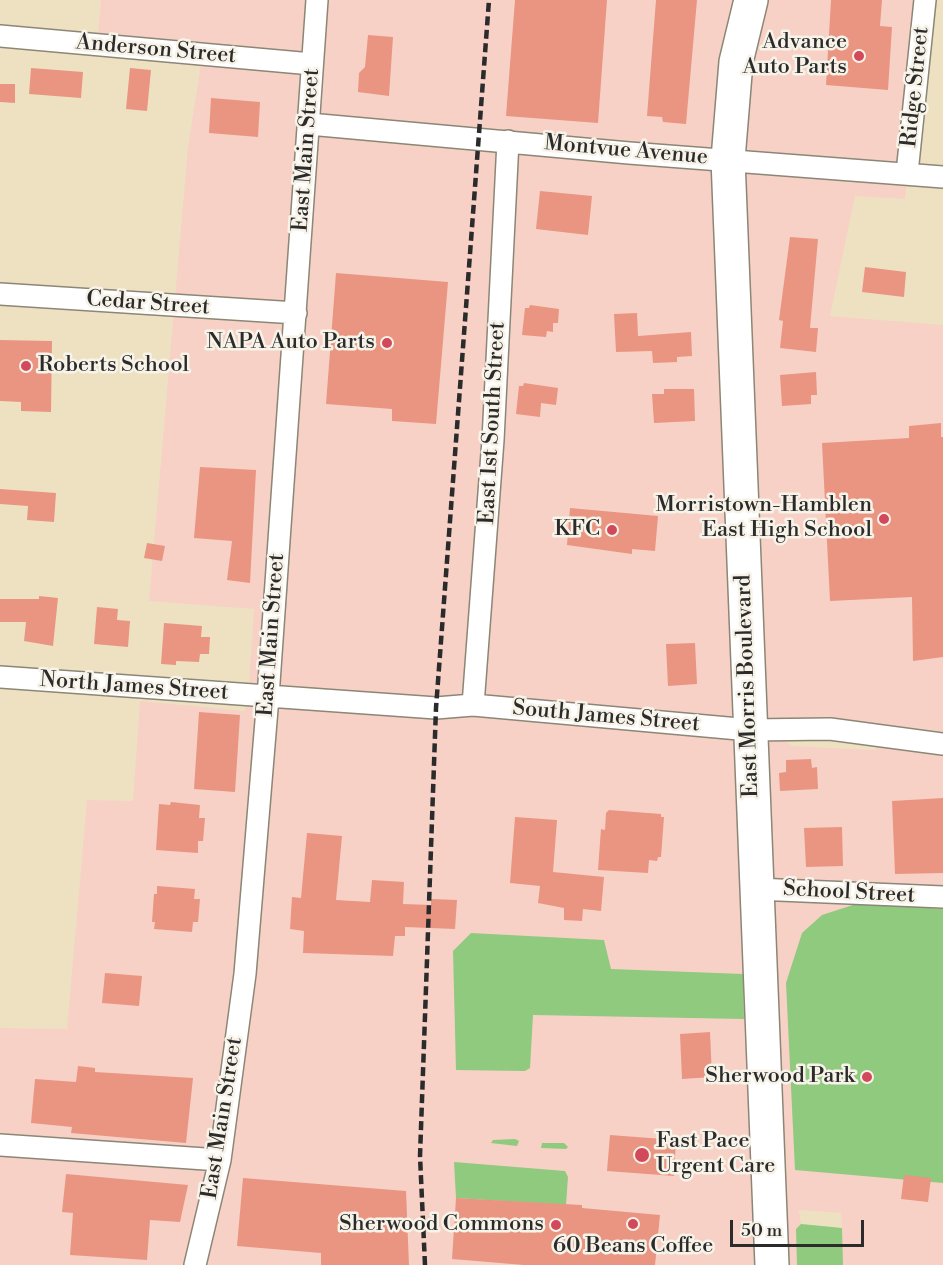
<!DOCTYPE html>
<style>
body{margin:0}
#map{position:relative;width:943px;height:1265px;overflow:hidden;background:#eee1c2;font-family:"Libre Bodoni",serif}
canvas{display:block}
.scale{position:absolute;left:730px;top:1220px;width:134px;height:27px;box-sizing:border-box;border:3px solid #2b2b2b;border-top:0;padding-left:8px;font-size:18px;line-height:21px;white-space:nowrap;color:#2b2b2b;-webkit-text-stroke:4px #f7f3e8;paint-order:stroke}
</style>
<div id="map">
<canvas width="943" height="1265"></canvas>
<div class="scale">50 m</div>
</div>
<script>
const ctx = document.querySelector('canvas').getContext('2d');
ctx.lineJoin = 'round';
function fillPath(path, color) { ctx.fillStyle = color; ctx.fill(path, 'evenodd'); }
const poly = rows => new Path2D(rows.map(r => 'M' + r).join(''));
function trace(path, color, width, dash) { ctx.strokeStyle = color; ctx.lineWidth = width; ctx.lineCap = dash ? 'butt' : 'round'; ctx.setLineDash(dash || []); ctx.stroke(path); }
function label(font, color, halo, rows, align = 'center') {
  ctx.font = font + ' "Libre Bodoni",serif'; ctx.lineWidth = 5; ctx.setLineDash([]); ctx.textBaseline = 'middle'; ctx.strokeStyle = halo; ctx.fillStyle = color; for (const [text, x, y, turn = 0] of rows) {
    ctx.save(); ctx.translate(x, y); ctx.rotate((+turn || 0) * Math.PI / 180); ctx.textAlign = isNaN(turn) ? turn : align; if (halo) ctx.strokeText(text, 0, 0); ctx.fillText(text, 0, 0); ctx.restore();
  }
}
const built = poly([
 [101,0,925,0,905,199,855,196,830,316,943,325,943,1265,0,1265,0,1028,67,1029,87,800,133,801,140,701,245,711,249,686,254,609,149,601,188,147,201,64,98,35],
 [772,731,876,736,876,750,792,746],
 [799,1210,841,1213,842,1228,801,1224]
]);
const green = poly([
 [859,903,943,909,943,1183,795,1170,786,983,802,933,822,915],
 [471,933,604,940,611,969,743,974,744,1019,533,1015,530,1068,525,1071,456,1070,453,951],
 [515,1139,519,1141,517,1146,491,1143,493,1140],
 [542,1143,564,1143,568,1147,566,1149,541,1148],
 [454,1162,565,1171,568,1177,566,1205,456,1198],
 [801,1224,842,1228,843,1265,797,1265,796,1229]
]);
const building = poly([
 [515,0,607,0,598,123,506,116],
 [656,0,697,0,686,124,663,122,662,117,647,116],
 [831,0,882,0,880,26,892,27,888,90,826,85],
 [368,35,393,37,389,96,358,92,359,73,365,67],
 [31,68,83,72,81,98,29,94],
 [130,68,151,70,147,111,126,109],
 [0,84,15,84,15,103,0,102],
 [211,98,260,102,258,137,209,133],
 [540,191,592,196,588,235,536,229],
 [790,237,818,239,810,328,818,328,816,352,780,348,783,321,779,320],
 [865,267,906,272,904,297,862,292],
 [336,273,448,282,436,424,392,421,392,409,326,404],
 [530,305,559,309,558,323,553,323,553,332,547,331,546,337,522,335,525,308,529,308],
 [637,313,638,336,691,332,692,356,677,357,677,362,653,363,652,351,616,352,614,314],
 [0,340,52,341,51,412,21,411,21,402,0,401],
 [816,372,817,395,811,395,811,404,782,406,780,375],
 [524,383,558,388,556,405,541,403,540,417,516,414,519,386,523,386],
 [664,389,694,389,695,421,654,423,652,394,664,394],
 [941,423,941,437,943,437,943,657,913,661,912,597,830,601,822,443,909,438,909,426],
 [200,467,256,470,250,583,227,580,232,541,194,538],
 [0,489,56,493,54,522,27,520,28,506,0,504],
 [570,508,658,516,655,551,632,549,632,554,567,545],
 [147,543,165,546,162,561,144,558],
 [39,596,58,598,53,646,24,641,26,622,0,622,0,599,39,599],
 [97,607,118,609,117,620,130,621,128,647,94,644],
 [164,623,202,626,201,637,210,637,209,654,200,654,199,662,176,661,176,665,161,664],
 [695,643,697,684,668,686,666,644],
 [199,712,240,715,235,792,194,789],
 [811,759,812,768,817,767,818,789,780,791,779,773,786,772,786,760],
 [943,798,943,873,895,874,892,801],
 [171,802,200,805,199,818,205,818,203,841,198,841,198,853,156,850,159,804,170,805],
 [609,810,661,814,661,817,664,817,661,857,658,857,657,861,649,860,648,873,598,870,601,829,605,830,606,813],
 [515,817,557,820,553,872,604,877,601,911,583,909,582,921,564,920,564,908,538,903,540,886,510,883],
 [842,827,843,866,806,867,804,828],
 [307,833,342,836,336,900,370,902,372,880,404,882,403,904,431,905,431,899,457,900,455,929,405,927,405,936,395,936,393,956,303,953,304,931,290,929,292,897,301,898],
 [157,886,195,889,194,899,200,899,198,922,193,922,192,932,154,929,155,922,152,922,154,894,157,894],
 [105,973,142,976,139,1006,102,1003],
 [710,1032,712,1077,682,1079,680,1034],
 [78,1066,95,1068,95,1072,193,1078,186,1143,71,1133,72,1127,31,1123,35,1079,76,1082],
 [610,1135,676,1140,674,1176,607,1171],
 [66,1174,188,1185,180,1222,150,1220,147,1260,70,1255,73,1213,62,1212],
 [904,1175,931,1178,928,1202,901,1199],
 [243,1178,406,1191,409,1265,321,1265,321,1253,237,1246],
 [456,1198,582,1205,582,1208,660,1215,655,1265,524,1265,452,1259]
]);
const street = poly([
 [0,36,312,64],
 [309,124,629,153,943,177],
 [907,173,925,0],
 [0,294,296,313],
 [0,677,436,708,473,705,750,730,830,729,943,744],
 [473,705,493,440,508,141],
 [756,889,943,897],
 [0,1145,220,1160],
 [195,1265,220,1160,245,974,268,697,317,0]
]);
const primary = poly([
 [751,0,736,62,728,159,772,1265]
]);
const rail = poly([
 [425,1265,420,1156,436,708,489,0]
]);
const markers = [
 [859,56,6,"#d1495b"],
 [387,343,6,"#d1495b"],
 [26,366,6,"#d1495b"],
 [884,519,6,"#d1495b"],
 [612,530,6,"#d1495b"],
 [867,1077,6,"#d1495b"],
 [642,1155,8,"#d1495b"],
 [633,1224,6,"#d1495b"],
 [556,1225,6,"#d1495b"]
];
const poiNames = [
 ["Advance",847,43],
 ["Auto Parts",847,68],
 ["NAPA Auto Parts",375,343],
 ["Roberts School",38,366,"left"],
 ["Morristown-Hamblen",872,506],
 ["East High School",872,531],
 ["KFC",600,530],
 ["Sherwood Park",855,1077],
 ["Fast Pace",656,1142,"left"],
 ["Urgent Care",656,1167,"left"],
 ["Sherwood Commons",544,1225],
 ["60 Beans Coffee",633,1247,"center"]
];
const streetNames = [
 ["Anderson Street",156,50,5],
 ["Ridge Street",916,87,-84],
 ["East Main Street",307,150,-86],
 ["Montvue Avenue",626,151,5],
 ["Cedar Street",148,304,4],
 ["East 1st South Street",493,423,-87],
 ["East Main Street",272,635,-86],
 ["East Morris Boulevard",748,686,-92],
 ["North James Street",134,687,4],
 ["South James Street",606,717,5],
 ["School Street",849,893,3],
 ["East Main Street",223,1118,-81]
];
fillPath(built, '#f7d1c6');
fillPath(green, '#8fca7f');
fillPath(building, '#e99582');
trace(street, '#8c8676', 24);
trace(primary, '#8c8676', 36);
trace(street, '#fff', 21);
trace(primary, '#fff', 33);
trace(rail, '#2b2b2b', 4.5, [9, 4.5]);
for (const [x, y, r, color] of markers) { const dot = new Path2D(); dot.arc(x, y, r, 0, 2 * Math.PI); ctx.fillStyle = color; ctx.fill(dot); trace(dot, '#f7f3e8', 2); }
label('22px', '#2b2b2b', '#f7f3e8', poiNames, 'right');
label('22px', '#2b2b2b', '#f7f3e8', streetNames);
</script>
